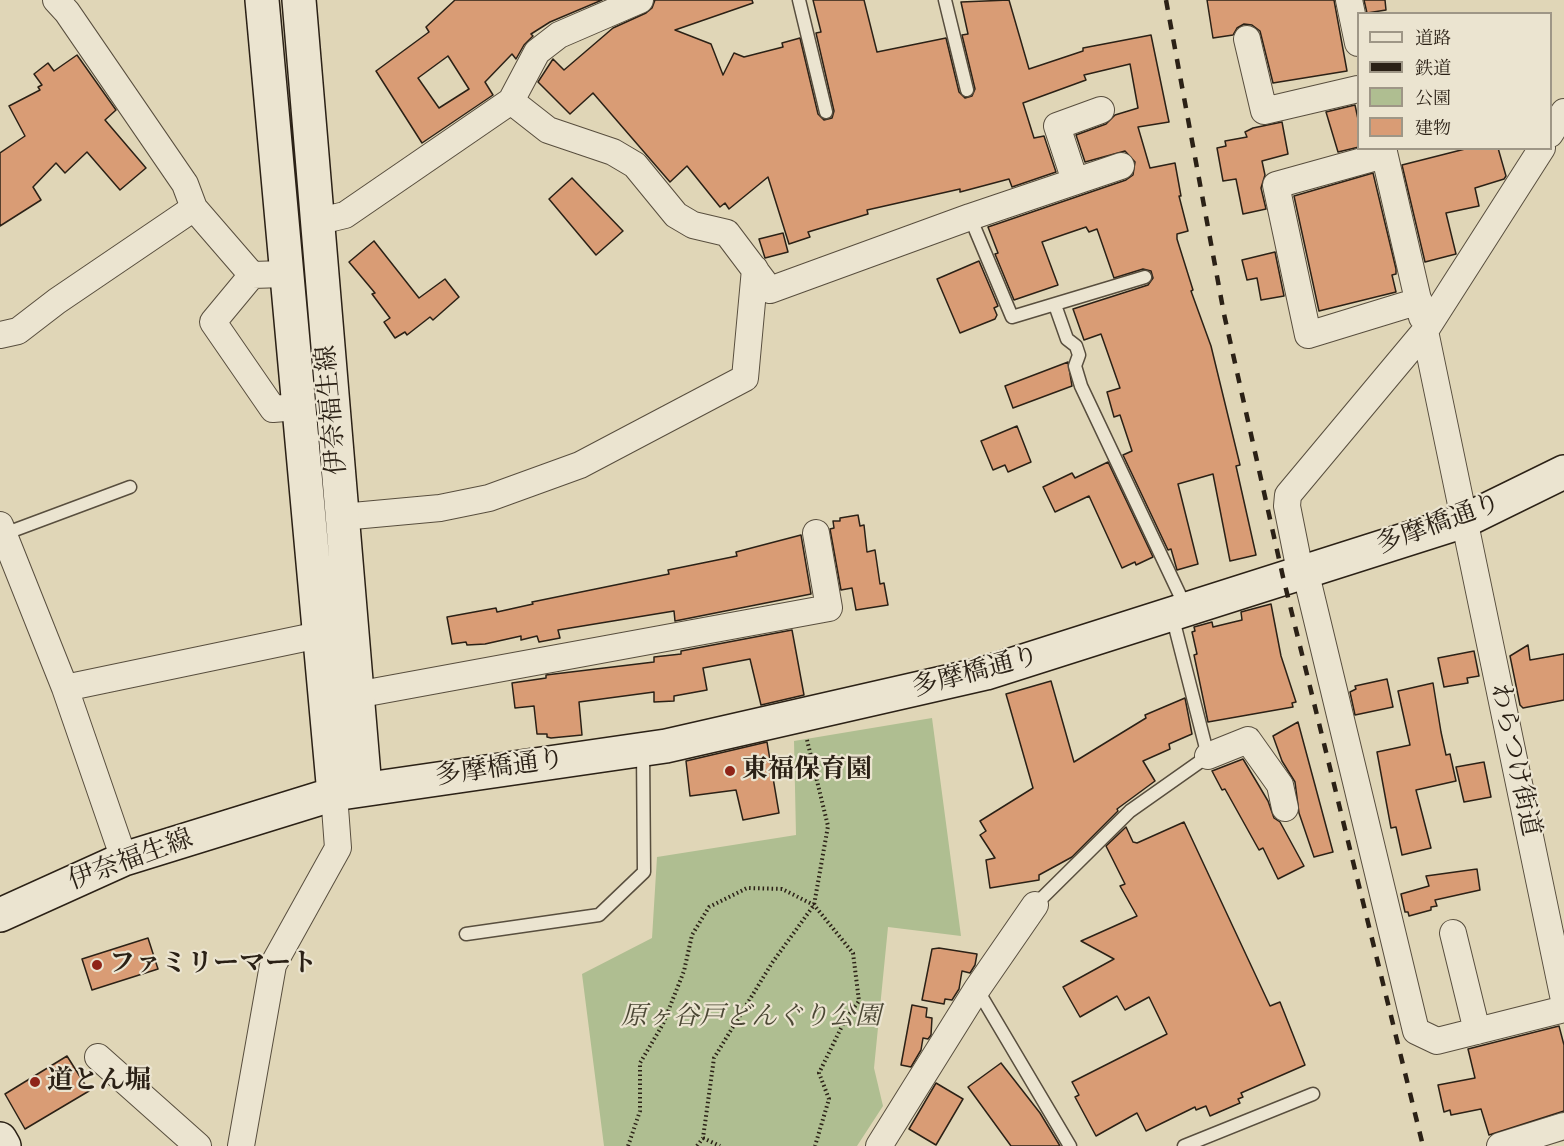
<!DOCTYPE html>
<meta charset="utf-8">
<style>
body{margin:0}
#map{position:relative;width:1564px;height:1146px;overflow:hidden;background:#e0d6b7;font-family:Cardo,"Noto Serif JP",serif}
canvas{display:block}
.legend{position:absolute;left:1357px;top:12px;width:195px;height:138px;box-sizing:border-box;background:#ebe4d0;border:2px solid #9e9686;margin:0;padding:8px 10px;list-style:none;font-size:18px;color:#2b2116}
.legend li{display:flex;align-items:center;gap:12px;height:30px}
.legend b{width:30px;border:2px solid #9e9686}
</style>
<div id="map">
<canvas width="1564" height="1146"></canvas>
<ul class="legend">
<li><b style="height:8px;background:#ebe4d0"></b>道路</li>
<li><b style="height:8px;background:#2b2116"></b>鉄道</li>
<li><b style="height:16px;background:#afbe91"></b>公園</li>
<li><b style="height:16px;background:#d99c75"></b>建物</li>
</ul>
</div>
<script>
const ctx = document.querySelector('canvas').getContext('2d');
ctx.lineJoin = 'round';
function fillPath(path, color) { ctx.fillStyle = color; ctx.fill(path, 'evenodd'); }
const poly = rows => new Path2D(rows.map(r => 'M' + r).join(''));
function trace(path, color, width, dash) { ctx.strokeStyle = color; ctx.lineWidth = width; ctx.lineCap = dash ? 'butt' : 'round'; ctx.setLineDash(dash || []); ctx.stroke(path); }
function label(font, color, halo, rows, align = 'center') {
  ctx.font = font + ' Cardo,"Noto Serif JP",serif'; ctx.lineWidth = 4.5; ctx.setLineDash([]); ctx.textBaseline = 'middle'; ctx.strokeStyle = halo; ctx.fillStyle = color; for (const [text, x, y, turn = 0] of rows) {
    ctx.save(); ctx.translate(x, y); ctx.rotate((+turn || 0) * Math.PI / 180); ctx.textAlign = isNaN(turn) ? turn : align; if (halo) ctx.strokeText(text, 0, 0); ctx.fillText(text, 0, 0); ctx.restore();
  }
}
const green = poly([
 [932,718,961,936,888,927,874,1068,883,1106,857,1146,604,1146,582,974,652,938,657,857,796,835,794,741]
]);
const building = poly([
 [455,0,602,0,550,22,531,34,533,36,524,45,516,59,512,54,485,82,493,95,422,143,376,71,429,32,426,27,455,0],
 [448,56,469,89,439,108,418,78,448,56],
 [655,0,752,0,753,3,675,30,711,44,723,75,734,53,744,57,783,47,782,43,800,38,818,114,824,120,832,118,834,111,816,33,821,32,813,0,864,0,877,52,946,38,959,92,965,98,972,96,975,89,962,35,968,34,961,2,1009,0,1029,69,1083,51,1083,48,1151,35,1169,122,1138,127,1150,168,1175,163,1181,196,1179,196,1188,231,1177,234,1177,239,1193,290,1191,291,1211,346,1240,465,1236,466,1256,555,1230,561,1213,474,1178,484,1198,564,1177,570,1171,549,1168,550,1123,455,1132,451,1120,415,1114,417,1107,392,1120,388,1101,334,1084,340,1073,309,1148,285,1153,278,1151,271,1143,269,1114,278,1097,229,1089,232,1086,227,1042,242,1058,285,1014,300,995,254,998,253,988,227,1126,180,1133,175,1135,162,1125,151,1085,162,1076,135,1106,124,1115,115,1138,108,1130,64,1084,75,1086,80,1023,103,1034,138,1044,136,1056,172,1012,187,1009,179,960,192,960,189,867,210,868,214,808,232,810,237,789,244,768,177,729,209,725,203,720,207,687,166,670,182,593,93,570,114,538,82,553,59,564,70,613,28,646,13,652,8,655,0],
 [1207,0,1334,0,1347,71,1273,83,1260,31,1252,25,1244,24,1237,28,1233,35,1213,38,1207,0],
 [1364,0,1385,0,1386,10,1367,13,1364,0],
 [77,55,116,110,105,120,146,168,120,190,87,152,65,173,56,163,33,187,41,200,0,226,0,153,25,136,9,106,40,90,38,87,42,85,34,74,48,63,54,71,77,55],
 [1355,105,1358,119,1359,147,1338,152,1326,112,1355,105],
 [1282,122,1288,154,1262,161,1265,175,1261,188,1266,209,1243,214,1236,179,1223,181,1217,148,1226,146,1225,141,1247,137,1245,132,1253,128,1282,122],
 [1469,148,1498,148,1506,176,1504,179,1475,188,1479,206,1446,213,1456,254,1425,262,1402,165,1469,148],
 [1373,173,1396,269,1396,274,1392,275,1396,292,1319,311,1294,196,1373,173],
 [572,178,623,231,596,255,549,199,572,178],
 [783,233,788,252,765,258,759,239,783,233],
 [374,241,419,298,445,279,459,297,433,320,430,317,407,335,405,332,395,338,384,322,390,318,372,294,375,293,349,262,374,241],
 [1275,252,1284,296,1261,300,1257,278,1247,280,1242,260,1275,252],
 [979,261,998,306,994,308,997,315,995,319,960,333,937,279,979,261],
 [1068,362,1072,386,1013,408,1005,386,1068,362],
 [1017,426,1031,462,1008,472,1005,465,993,470,981,441,1017,426],
 [1108,462,1153,557,1136,565,1135,562,1122,568,1089,496,1055,512,1043,487,1072,473,1075,478,1108,462],
 [858,515,860,526,864,525,867,552,875,550,880,584,884,583,888,605,856,610,852,588,841,590,830,529,834,528,833,521,840,521,840,518,858,515],
 [801,535,811,594,675,621,674,611,558,630,560,638,539,642,537,636,521,640,521,636,485,644,467,645,466,642,452,644,447,617,496,608,497,612,533,604,532,602,669,574,668,570,737,556,736,552,801,535],
 [1271,604,1281,656,1296,702,1292,703,1293,707,1208,722,1194,655,1197,654,1192,632,1195,631,1194,627,1212,622,1213,627,1242,620,1241,612,1271,604],
 [792,630,804,695,761,705,750,659,703,668,707,690,674,696,674,701,654,702,654,692,579,702,582,735,551,738,547,737,547,734,537,734,534,706,515,708,512,683,546,678,546,675,654,662,654,657,681,654,681,651,792,630],
 [1528,645,1530,660,1564,654,1564,700,1523,708,1520,705,1510,656,1528,645],
 [1474,651,1479,676,1467,678,1468,683,1444,687,1438,658,1474,651],
 [1387,679,1393,707,1355,715,1350,692,1356,689,1355,686,1387,679],
 [1051,681,1074,762,1146,718,1145,715,1185,698,1192,734,1169,744,1170,749,1143,761,1155,781,1117,809,1118,811,1072,857,1039,875,1039,880,990,888,986,860,995,858,980,835,986,831,980,821,1033,788,1006,694,1051,681],
 [1433,683,1441,732,1446,755,1450,754,1456,781,1416,790,1431,848,1402,855,1396,827,1391,828,1377,752,1410,745,1398,691,1433,683],
 [1298,722,1333,852,1314,857,1299,813,1295,782,1282,761,1273,736,1298,722],
 [767,742,779,813,743,820,736,790,690,796,686,761,767,742],
 [1243,759,1268,801,1274,818,1280,822,1304,866,1278,879,1263,848,1259,850,1225,789,1222,790,1212,771,1243,759],
 [1484,762,1491,797,1464,802,1456,767,1484,762],
 [1184,822,1270,1006,1280,1002,1305,1065,1241,1093,1243,1097,1238,1099,1240,1103,1210,1116,1206,1106,1196,1110,1195,1107,1146,1131,1137,1113,1096,1136,1075,1097,1079,1095,1072,1082,1167,1034,1149,997,1125,1010,1117,996,1080,1017,1063,987,1114,959,1081,941,1137,916,1120,886,1125,884,1106,846,1126,827,1133,842,1137,843,1184,822],
 [1477,869,1480,890,1435,900,1437,906,1431,907,1431,910,1409,916,1408,912,1405,912,1401,894,1429,886,1426,876,1477,869],
 [148,938,158,969,92,990,82,959,148,938],
 [939,948,977,954,975,965,970,973,962,971,959,989,952,1000,945,999,944,1004,922,1000,932,949,939,948],
 [912,1005,927,1008,926,1017,932,1018,931,1035,928,1039,923,1038,921,1050,911,1067,901,1065,912,1005],
 [1559,1026,1564,1045,1564,1111,1489,1135,1481,1109,1451,1115,1450,1110,1444,1112,1438,1085,1475,1078,1468,1049,1559,1026],
 [67,1056,89,1091,25,1129,5,1094,67,1056],
 [1001,1063,1040,1113,1060,1146,1011,1146,968,1087,1001,1063],
 [936,1083,963,1099,936,1145,909,1129,936,1083]
]);
const path = poly([
 [703,1138,720,1146],
 [628,1146,640,1111,640,1063,663,1024,684,971,692,935,709,907,747,888,782,889,814,905,853,953,859,1001,845,1020,819,1073,829,1099,815,1146],
 [697,1146,703,1138,714,1058,772,963,814,905,828,826,807,740]
]);
const lane = poly([
 [799,0,826,112],
 [945,0,967,90],
 [970,217,1012,317,1145,277],
 [1055,305,1067,339,1076,346,1079,355,1075,366,1081,386,1186,608],
 [4,534,130,487],
 [1035,905,1130,811,1208,756,1172,615],
 [466,934,599,915,644,872,643,749],
 [977,989,1070,1146],
 [1184,1146,1313,1094]
]);
const street = poly([
 [56,0,67,12,185,184,194,208,252,275],
 [1349,0,1358,43],
 [1247,39,1264,111,1358,89],
 [511,101,548,130,613,152,635,165,676,215,693,225,727,233,770,290,970,217,1121,166],
 [1550,134,1564,112],
 [1383,148,1422,317],
 [1384,155,1276,185,1308,335,1419,301],
 [1075,181,1057,126,1101,110],
 [316,222,345,215,511,101,537,52,559,35,640,0],
 [285,274,252,275,213,322,273,409,297,407],
 [1425,331,1542,148],
 [0,335,18,331,57,301,194,208],
 [342,517,440,508,489,498,580,465,745,378,755,269],
 [0,525,65,688,124,859],
 [1305,570,1416,1031,1437,1041,1564,1009],
 [1300,571,1287,506,1288,495,1425,331,1564,1000],
 [65,688,319,635],
 [356,695,829,608,816,533],
 [1208,756,1248,740,1280,785,1285,808],
 [1453,933,1477,1031],
 [98,1057,198,1146],
 [241,1146,273,965,338,848,334,794],
 [879,1146,977,989,1035,905],
 [1500,1146,1564,1126]
]);
const secondary = poly([
 [262,0,334,794],
 [299,0,365,788],
 [0,915,124,859,334,794,666,746,986,673,1464,521,1564,472],
 [0,1139,4,1146]
]);
const rail = poly([
 [1166,0,1224,314,1283,577,1423,1146]
]);
const markers = [
 [730,771,6,"#8f2418"],
 [97,965,6,"#8f2418"],
 [35,1082,6,"#8f2418"]
];
const streetNames = [
 ["伊奈福生線",333,410,-95],
 ["多摩橋通り",1439,525,-20],
 ["多摩橋通り",976,673,-15],
 ["わらつけ街道",1514,760,78],
 ["多摩橋通り",500,769,-8],
 ["伊奈福生線",131,861,-20]
];
const poiNames = [
 ["東福保育園",742,771],
 ["ファミリーマート",109,965],
 ["道とん堀",47,1082]
];
const parkNames = [
 ["原ヶ谷戸どんぐり公園",751,1018]
];
fillPath(green, '#afbe91');
fillPath(building, '#d99c75');
trace(building, '#2b2116', 1.5);
trace(lane, '#584e3e', 15);
trace(street, '#584e3e', 28);
trace(secondary, '#2b2116', 36);
trace(path, '#2b2116', 4, [1.5, 3]);
trace(lane, '#ebe4d0', 12);
trace(street, '#ebe4d0', 26);
trace(secondary, '#ebe4d0', 33);
trace(rail, '#2b2116', 4.5, [10, 10]);
for (const [x, y, r, color] of markers) { const dot = new Path2D(); dot.arc(x, y, r, 0, 2 * Math.PI); ctx.fillStyle = color; ctx.fill(dot); trace(dot, '#ebe4d0', 2); }
label('26px', '#2b2116', '#ebe4d0', streetNames);
label('bold 26px', '#2b2116', '#ebe4d0', poiNames, 'left');
label('italic 26px', '#4c4835', '#ebe4d0', parkNames);
</script>
